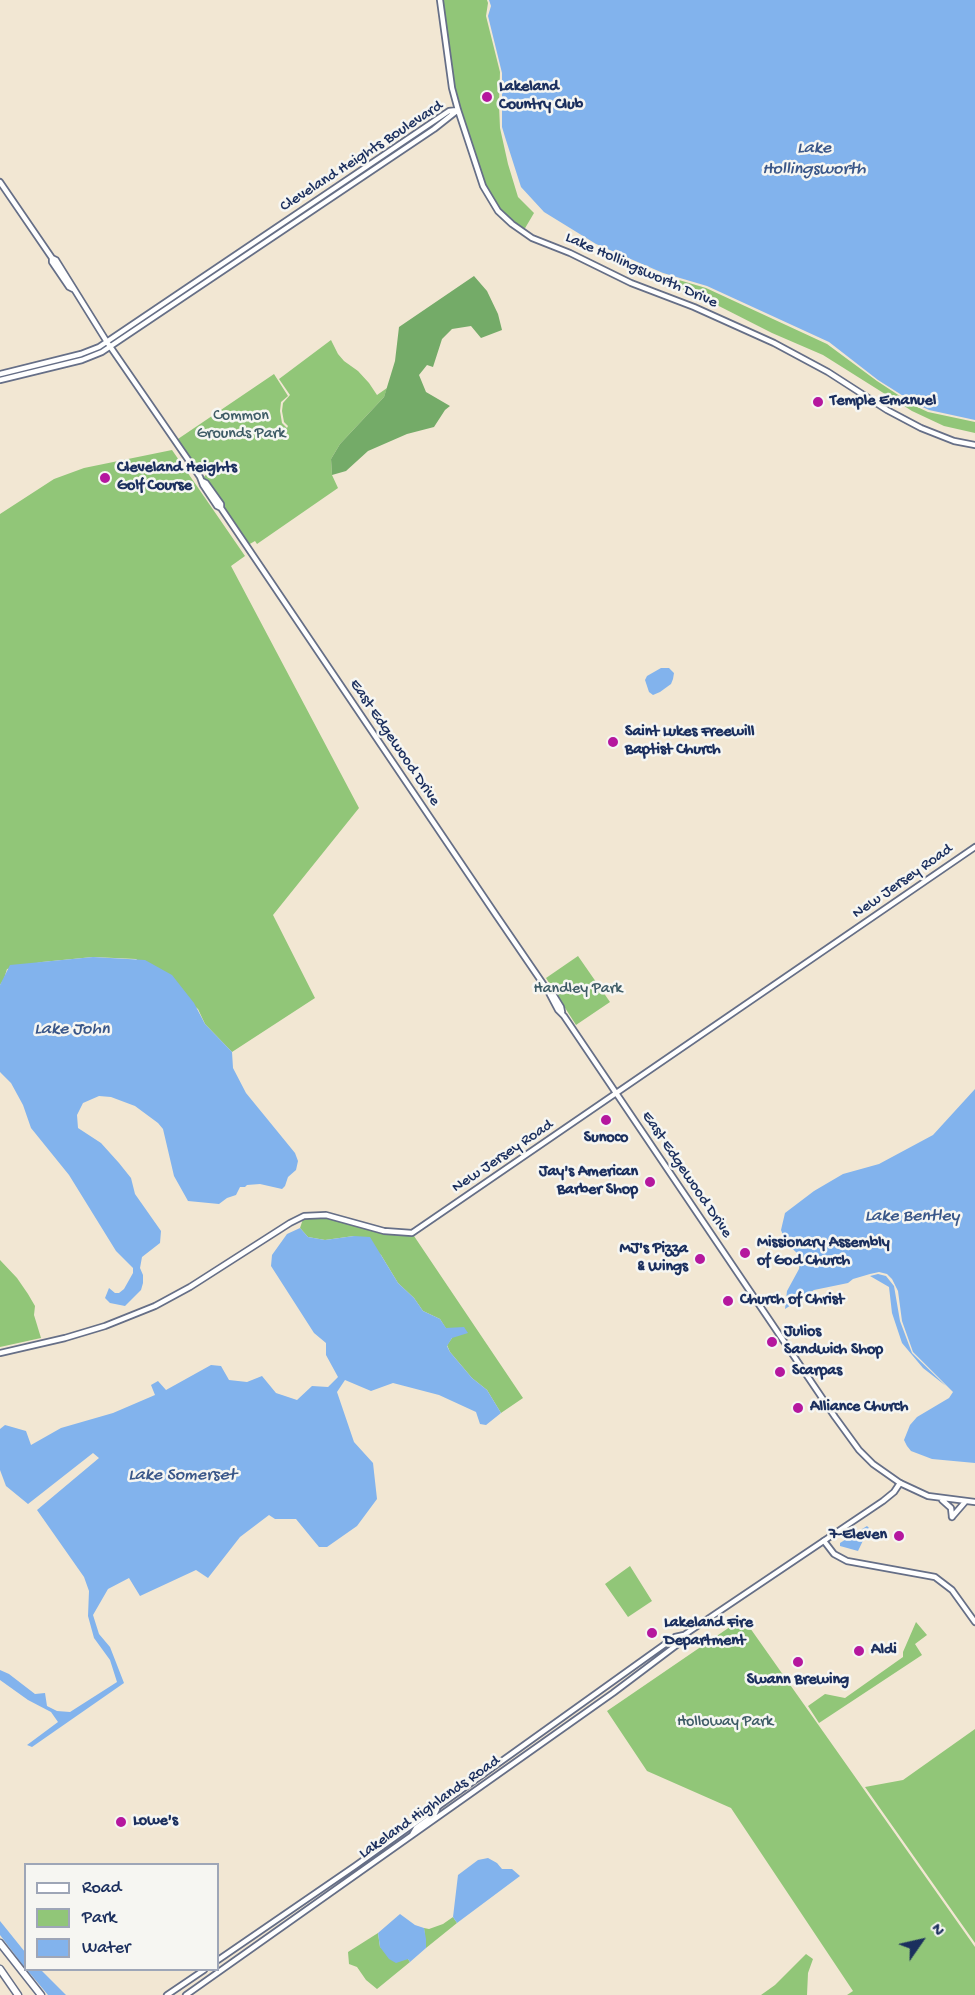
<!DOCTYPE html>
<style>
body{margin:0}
#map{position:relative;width:975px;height:1995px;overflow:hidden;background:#f2e7d3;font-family:"Gochi Hand",sans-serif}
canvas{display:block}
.legend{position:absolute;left:24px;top:1863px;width:195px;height:108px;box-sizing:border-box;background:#f6f6f2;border:2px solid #9ea6b7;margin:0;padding:8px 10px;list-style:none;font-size:18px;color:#1b2f5e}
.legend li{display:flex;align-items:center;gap:12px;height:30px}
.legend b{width:30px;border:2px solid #9ea6b7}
.north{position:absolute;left:891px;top:1911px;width:60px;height:60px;-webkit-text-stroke:4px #f6f6f2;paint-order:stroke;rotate:56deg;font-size:16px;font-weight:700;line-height:24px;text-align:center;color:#1b2f5e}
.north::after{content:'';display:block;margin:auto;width:21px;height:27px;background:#1b2f5e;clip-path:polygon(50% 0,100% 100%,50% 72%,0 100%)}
</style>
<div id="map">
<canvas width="975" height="1995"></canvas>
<ul class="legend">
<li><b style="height:8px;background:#fff"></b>Road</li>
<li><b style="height:16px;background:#91c678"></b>Park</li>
<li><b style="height:16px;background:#82b3ed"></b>Water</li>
</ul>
<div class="north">N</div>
</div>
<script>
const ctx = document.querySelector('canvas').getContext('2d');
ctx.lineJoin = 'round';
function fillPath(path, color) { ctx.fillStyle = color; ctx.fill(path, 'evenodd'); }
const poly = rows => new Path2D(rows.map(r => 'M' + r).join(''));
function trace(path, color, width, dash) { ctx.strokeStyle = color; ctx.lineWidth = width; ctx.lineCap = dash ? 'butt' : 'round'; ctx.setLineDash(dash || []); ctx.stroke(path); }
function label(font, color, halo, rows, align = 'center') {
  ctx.font = font + ' "Gochi Hand",sans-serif'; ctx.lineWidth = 5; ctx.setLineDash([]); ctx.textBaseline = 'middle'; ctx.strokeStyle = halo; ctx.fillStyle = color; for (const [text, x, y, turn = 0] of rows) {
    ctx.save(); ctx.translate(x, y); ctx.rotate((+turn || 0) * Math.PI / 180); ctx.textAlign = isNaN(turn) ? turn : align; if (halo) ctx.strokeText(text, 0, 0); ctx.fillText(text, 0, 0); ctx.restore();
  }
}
const green = poly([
 [442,0,487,0,488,3,486,16,500,72,499,105,500,128,508,164,518,197,534,213,524,230,500,210,486,185,454,87],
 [599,248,662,275,706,288,827,344,877,381,915,406,928,412,975,422,975,433,944,426,912,411,823,355,772,333,709,301,632,268,605,253],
 [331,340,338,354,344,361,358,371,369,383,377,395,387,388,384,397,340,444,331,459,332,475,338,488,257,544,255,541,248,545,208,481,203,478,217,463,230,466,231,465,216,460,200,477,175,441,274,374,288,396,281,402,280,411,282,423,287,428,288,426,284,422,282,411,283,403,290,395,279,379],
 [172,450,245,556,231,566,359,808,273,915,315,998,232,1052,205,1024,198,1009,136,959,93,957,42,962,7,969,4,979,0,985,0,514,54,479,84,468],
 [578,956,610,1002,576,1025,546,978],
 [318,1214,384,1231,412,1233,523,1398,501,1413,487,1390,472,1378,450,1352,447,1345,452,1338,440,1319,423,1311,414,1298,398,1283,381,1255,354,1236,325,1240,308,1237,300,1228,304,1216],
 [0,1260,17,1278,28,1294,35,1306,34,1315,41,1338,0,1347],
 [630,1566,652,1601,628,1617,605,1584],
 [743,1618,975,1947,975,1995,847,1995,853,1991,731,1808,647,1771,607,1711],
 [916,1622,927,1635,915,1644,922,1655,819,1723,808,1706,825,1694,845,1698,903,1657,903,1652],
 [975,1729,975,1943,865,1787,903,1780],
 [453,1917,457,1923,426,1948,424,1928,429,1929,443,1924],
 [378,1933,380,1947,408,1959,410,1962,377,1989,366,1980,357,1967,349,1964,348,1952],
 [806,1954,813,1959,808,1973,807,1995,761,1995,775,1985]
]);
const forest = poly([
 [474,276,487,291,498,314,502,330,481,338,471,326,452,329,442,339,433,367,427,365,419,375,426,392,450,406,445,410,434,427,407,434,368,451,346,471,332,475,331,459,340,444,384,397,395,361,399,327]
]);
const water = poly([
 [489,0,975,0,975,420,929,410,916,404,878,380,829,342,707,286,663,273,596,244,544,212,521,187,505,137,502,127,502,73,488,16,491,6],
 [661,668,669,668,674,673,673,679,671,684,660,692,653,695,649,692,645,680,647,676],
 [93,957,145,960,172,975,194,1003,205,1024,232,1052,233,1068,246,1093,295,1153,298,1161,296,1170,288,1177,285,1186,282,1189,260,1184,247,1185,245,1187,240,1187,236,1195,227,1198,219,1204,188,1201,174,1176,163,1129,158,1123,135,1106,111,1097,99,1096,83,1103,77,1115,78,1128,101,1143,119,1163,131,1178,135,1194,161,1231,160,1243,142,1257,140,1268,143,1275,143,1283,141,1290,125,1306,110,1303,105,1298,109,1288,115,1293,119,1293,124,1289,133,1273,133,1268,116,1251,69,1175,31,1128,23,1105,11,1083,0,1072,0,985,10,965],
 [975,1089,975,1463,932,1459,911,1451,907,1446,904,1440,910,1425,917,1417,949,1398,953,1392,913,1352,902,1321,898,1291,892,1279,887,1274,879,1272,870,1274,853,1279,848,1283,814,1290,785,1309,787,1291,799,1269,800,1261,797,1253,786,1243,781,1230,785,1213,814,1191,843,1174,879,1164,933,1135],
 [300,1228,308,1237,325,1240,354,1236,370,1237,398,1283,414,1298,423,1311,440,1319,446,1328,464,1327,468,1333,452,1338,447,1346,450,1352,472,1378,487,1390,501,1413,486,1425,480,1424,476,1412,439,1395,393,1383,371,1391,345,1380,337,1392,354,1442,373,1463,377,1499,357,1526,327,1547,319,1547,296,1519,275,1519,269,1515,240,1537,208,1578,196,1570,140,1596,129,1578,108,1589,93,1615,99,1634,110,1647,124,1683,32,1747,27,1745,58,1722,51,1712,28,1700,0,1680,0,1670,9,1674,35,1694,45,1693,47,1706,57,1711,70,1712,117,1682,110,1660,94,1638,88,1616,89,1591,84,1577,37,1510,99,1458,93,1453,28,1504,6,1486,0,1470,0,1429,5,1425,26,1431,31,1445,61,1428,113,1413,155,1395,151,1385,158,1381,166,1390,211,1365,221,1366,229,1380,247,1382,262,1376,276,1393,297,1400,312,1386,328,1387,338,1377,326,1355,326,1343,314,1333,271,1266,272,1255,287,1234],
 [878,1274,886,1276,894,1286,900,1321,912,1353,946,1386,923,1368,902,1343,892,1313,889,1287,870,1276],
 [867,1526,869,1528,858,1551,840,1546,840,1543],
 [488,1858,497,1863,502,1869,512,1869,520,1876,457,1923,453,1917,458,1875,478,1860],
 [400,1914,415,1925,424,1928,426,1939,426,1948,410,1962,408,1959,396,1963,389,1959,380,1947,378,1933],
 [0,1921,25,1952,25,1968,0,1935],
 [27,1970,41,1970,66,1995,48,1995]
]);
const tertiary = poly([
 [440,0,452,88,458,110,483,186,498,211,512,224,532,238,570,253,631,283,694,307,774,343,828,372,887,410,921,428,954,441,975,445],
 [0,182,52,258,56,260,107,342,200,477,203,485,217,506,221,508,496,915,548,991,558,1010,564,1016,835,1417,859,1450,873,1464,900,1483],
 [52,258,52,262,69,287,73,289],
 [0,374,81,354,99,347,443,115,449,111,458,110],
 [0,380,82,360,102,352,434,129,458,110],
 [202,481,206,483,221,504,221,508],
 [548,991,553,994,561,1007,562,1012],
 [0,1353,65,1338,105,1326,155,1306,190,1287,290,1223,304,1216,326,1215,384,1231,412,1233,975,847],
 [824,1541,834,1554,847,1561,935,1577,952,1590,975,1622]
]);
const secondary = poly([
 [942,1500,951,1508,952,1517],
 [952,1517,965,1502],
 [412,1835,416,1828,434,1815,437,1809],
 [218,1960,355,1866,675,1637,684,1635,883,1501,894,1492,900,1483,928,1496,975,1502],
 [167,1995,204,1970],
 [186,1995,613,1693,678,1644,684,1635]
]);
const motorway = poly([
 [0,1943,41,1995],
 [0,1969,18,1995]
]);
const markers = [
 [487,97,6,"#b5179e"],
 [818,402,6,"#b5179e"],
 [105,478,6,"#b5179e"],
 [613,742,6,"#b5179e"],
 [606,1120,6,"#b5179e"],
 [650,1182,6,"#b5179e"],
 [745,1253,6,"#b5179e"],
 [700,1259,6,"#b5179e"],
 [728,1301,6,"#b5179e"],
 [772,1342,6,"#b5179e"],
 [780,1372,6,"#b5179e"],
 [798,1408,6,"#b5179e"],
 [899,1536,6,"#b5179e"],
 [652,1633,6,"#b5179e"],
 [859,1651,6,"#b5179e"],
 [798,1662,6,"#b5179e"],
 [121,1822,6,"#b5179e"]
];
const poiNames = [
 ["Lakeland",499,88],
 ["Country Club",499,106],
 ["Temple Emanuel",830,402],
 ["Cleveland Heights",117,469],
 ["Golf Course",117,487],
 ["Saint Lukes Freewill",625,733],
 ["Baptist Church",625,751],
 ["Sunoco",606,1139,"center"],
 ["Jay's American",638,1173,"right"],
 ["Barber Shop",638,1191,"right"],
 ["Missionary Assembly",757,1244],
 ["of God Church",757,1262],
 ["MJ's Pizza",688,1250,"right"],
 ["& Wings",688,1268,"right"],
 ["Church of Christ",740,1301],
 ["Julios",784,1333],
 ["Sandwich Shop",784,1351],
 ["Scarpas",792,1372],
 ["Alliance Church",810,1408],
 ["7-Eleven",887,1536,"right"],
 ["Lakeland Fire",664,1624],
 ["Department",664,1642],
 ["Aldi",871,1651],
 ["Swann Brewing",798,1681,"center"],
 ["Lowe's",133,1822]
];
const streetNames = [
 ["Cleveland Heights Boulevard",362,157,-33],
 ["Lake Hollingsworth Drive",641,271,24],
 ["East Edgewood Drive",394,743,56],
 ["New Jersey Road",903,882,-35],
 ["New Jersey Road",503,1157,-34],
 ["East Edgewood Drive",686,1175,56],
 ["Lakeland Highlands Road",430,1808,-35]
];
const parkNames = [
 ["Common",241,417],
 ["Grounds Park",241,435],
 ["Handley Park",578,990],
 ["Holloway Park",725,1723]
];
const waterNames = [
 ["Lake",814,149],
 ["Hollingsworth",814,170],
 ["Lake John",72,1030],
 ["Lake Bentley",912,1217],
 ["Lake Somerset",182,1476]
];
fillPath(green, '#91c678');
fillPath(forest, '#74ab68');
fillPath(water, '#82b3ed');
trace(tertiary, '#666f87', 8);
trace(secondary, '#666f87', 8);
trace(motorway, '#666f87', 9);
trace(tertiary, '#fff', 4.5);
trace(secondary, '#fff', 4.5);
trace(motorway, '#fff', 6);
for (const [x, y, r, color] of markers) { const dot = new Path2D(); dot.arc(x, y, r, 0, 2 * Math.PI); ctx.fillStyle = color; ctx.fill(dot); trace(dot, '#f6f6f2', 2); }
label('bold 16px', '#1b2f5e', '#f6f6f2', poiNames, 'left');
label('16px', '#1b2f5e', '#f6f6f2', streetNames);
label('16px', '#3e5c66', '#f6f6f2', parkNames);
label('italic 18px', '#3a5789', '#f6f6f2', waterNames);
</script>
